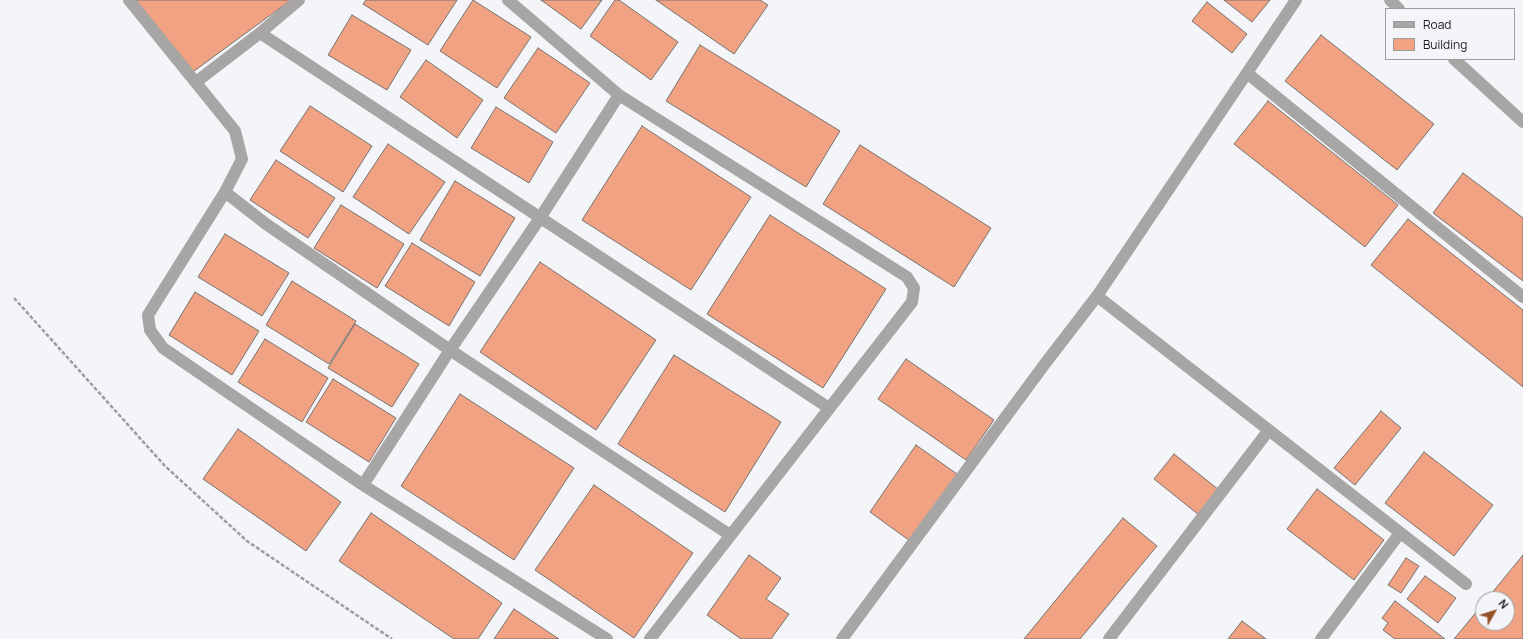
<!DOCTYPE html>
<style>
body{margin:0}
#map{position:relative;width:1523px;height:639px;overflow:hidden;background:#f3f5f9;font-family:Manrope,sans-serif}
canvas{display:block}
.legend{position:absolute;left:1385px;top:8px;width:130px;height:52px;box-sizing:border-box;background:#f3f5f9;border:1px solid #9b9d9f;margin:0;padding:5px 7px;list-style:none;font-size:12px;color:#171819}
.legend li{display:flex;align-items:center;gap:8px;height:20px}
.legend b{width:20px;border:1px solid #9b9d9f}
.north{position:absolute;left:1475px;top:591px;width:40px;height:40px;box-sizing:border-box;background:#f3f5f9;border:1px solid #9b9d9f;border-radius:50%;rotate:51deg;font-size:11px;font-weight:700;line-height:16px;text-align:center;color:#171819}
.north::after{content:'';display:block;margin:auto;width:14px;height:18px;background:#99532a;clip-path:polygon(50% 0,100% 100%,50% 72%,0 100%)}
</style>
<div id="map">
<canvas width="1523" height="639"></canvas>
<ul class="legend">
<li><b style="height:5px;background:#a8a6a5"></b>Road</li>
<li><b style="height:11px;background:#f0a282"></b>Building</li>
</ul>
<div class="north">N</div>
</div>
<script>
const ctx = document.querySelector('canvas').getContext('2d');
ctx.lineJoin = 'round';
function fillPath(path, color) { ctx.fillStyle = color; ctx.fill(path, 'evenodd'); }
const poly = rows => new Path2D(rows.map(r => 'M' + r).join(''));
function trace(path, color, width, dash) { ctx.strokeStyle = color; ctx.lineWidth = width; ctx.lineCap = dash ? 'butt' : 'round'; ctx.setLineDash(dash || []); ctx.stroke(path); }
const building = poly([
 [136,0,291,0,190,74,136,0],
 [366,0,457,0,428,45,363,4,366,0],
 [473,0,531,37,497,88,440,51,473,0],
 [541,0,602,0,581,29,541,0],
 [615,0,619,0,678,42,651,80,590,36,615,0],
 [656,0,760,0,768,5,734,54,656,0],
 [1224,0,1270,0,1252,22,1224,0],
 [1207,2,1247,34,1232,53,1192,21,1207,2],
 [352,15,411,50,387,90,328,55,352,15],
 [1321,35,1434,124,1397,170,1285,81,1321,35],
 [700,45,840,131,806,187,666,101,700,45],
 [538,48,590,83,556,133,504,98,538,48],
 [426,60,483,100,457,138,400,97,426,60],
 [1268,101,1398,205,1365,247,1234,144,1268,101],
 [310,106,372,146,343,192,280,151,310,106],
 [496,107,553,142,529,183,471,148,496,107],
 [642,126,751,197,691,290,582,220,642,126],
 [388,144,445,182,409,234,353,197,388,144],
 [860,145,991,228,954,287,823,204,860,145],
 [276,160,335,198,308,238,250,200,276,160],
 [1463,173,1523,218,1523,281,1433,213,1463,173],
 [455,181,515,218,480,276,420,240,455,181],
 [341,205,404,244,377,288,314,248,341,205],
 [770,215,886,289,823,388,707,314,770,215],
 [1408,219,1523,310,1523,387,1371,265,1408,219],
 [225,234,289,273,262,316,198,277,225,234],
 [412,243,475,282,449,326,385,286,412,243],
 [540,262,656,340,596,430,480,352,540,262],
 [292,281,356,321,329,364,266,325,292,281],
 [195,292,259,331,232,375,169,335,195,292],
 [355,324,419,364,392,407,328,368,355,324],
 [265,339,328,378,302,422,238,382,265,339],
 [674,355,781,422,725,512,618,444,674,355],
 [906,359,994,420,966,460,878,399,906,359],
 [333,379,396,418,369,462,306,422,333,379],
 [460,394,574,468,514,560,401,486,460,394],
 [1381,411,1401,428,1355,485,1334,468,1381,411],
 [238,429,341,502,306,551,203,479,238,429],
 [916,445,957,474,910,541,870,512,916,445],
 [1424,452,1493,505,1454,556,1385,503,1424,452],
 [1174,454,1219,490,1199,515,1154,479,1174,454],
 [594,485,693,553,634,638,535,570,594,485],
 [1317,489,1384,540,1354,580,1287,529,1317,489],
 [371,513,502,603,478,639,454,639,339,561,371,513],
 [1123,518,1157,546,1080,639,1024,639,1123,518],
 [749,555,781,578,766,599,789,614,771,639,741,639,707,615,749,555],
 [1523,555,1523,639,1454,639,1483,604,1483,623,1507,623,1507,599,1487,599,1523,555],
 [1406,558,1419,566,1401,593,1388,585,1406,558],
 [1425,576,1456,598,1438,623,1407,599,1425,576],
 [1395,601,1445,639,1395,639,1383,630,1388,623,1382,618,1395,601],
 [514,609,559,639,494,639,514,609],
 [1242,621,1266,639,1228,639,1242,621]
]);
const path = poly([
 [14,298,165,466,247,541,392,639]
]);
const minor = poly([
 [129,0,235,131,242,159,225,192,148,315,150,330,163,348,363,485,607,639],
 [508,0,619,95,907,277,914,288,912,302,650,639],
 [1390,0,1399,9],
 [260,33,829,408],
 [1454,59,1523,122],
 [1247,73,1523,297],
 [196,82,260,33,299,0],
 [225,192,266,224,450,350,730,535],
 [1097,296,1466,584],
 [363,485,450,350,540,218,619,95],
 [842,639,1044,365,1097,296,1296,0],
 [1109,639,1269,430],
 [1321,639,1400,533]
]);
fillPath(building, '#f0a282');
trace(building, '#767270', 1);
trace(path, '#9b9da0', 2.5, [4, 2]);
trace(minor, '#a8a6a5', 12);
</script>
